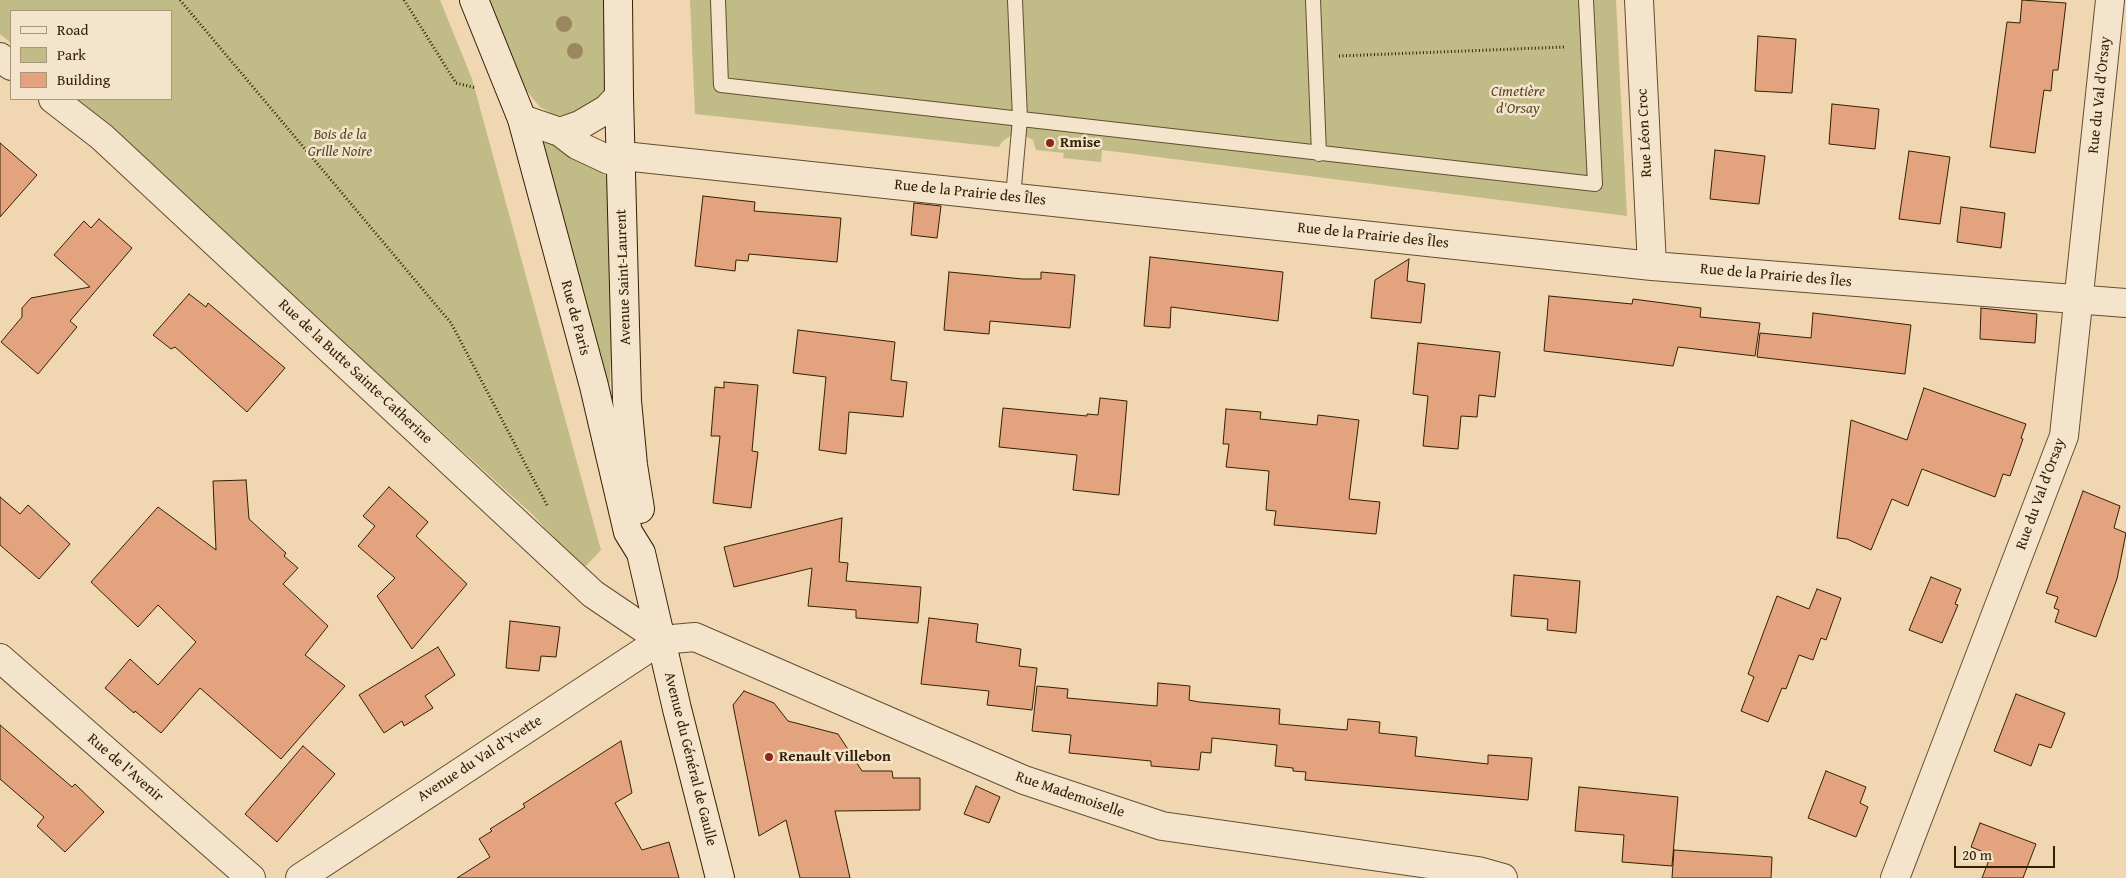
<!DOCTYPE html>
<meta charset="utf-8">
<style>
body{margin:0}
#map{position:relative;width:2126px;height:878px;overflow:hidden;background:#f0d6b1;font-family:"Gentium Book Plus",serif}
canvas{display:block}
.legend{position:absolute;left:10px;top:10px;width:162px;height:90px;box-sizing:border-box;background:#f5e4cc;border:1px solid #a8967c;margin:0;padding:6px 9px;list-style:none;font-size:15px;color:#342003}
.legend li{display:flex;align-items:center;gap:10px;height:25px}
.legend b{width:25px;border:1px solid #a8967c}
.scale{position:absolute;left:1954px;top:846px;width:101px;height:22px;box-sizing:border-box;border:2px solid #342003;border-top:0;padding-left:6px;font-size:15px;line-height:18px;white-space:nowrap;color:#342003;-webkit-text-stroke:4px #f5e4cc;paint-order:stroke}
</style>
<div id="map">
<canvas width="2126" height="878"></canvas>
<ul class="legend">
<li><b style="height:6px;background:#f5e4cc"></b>Road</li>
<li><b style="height:14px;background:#c1bc87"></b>Park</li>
<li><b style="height:14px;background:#e2a37e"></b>Building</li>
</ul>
<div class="scale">20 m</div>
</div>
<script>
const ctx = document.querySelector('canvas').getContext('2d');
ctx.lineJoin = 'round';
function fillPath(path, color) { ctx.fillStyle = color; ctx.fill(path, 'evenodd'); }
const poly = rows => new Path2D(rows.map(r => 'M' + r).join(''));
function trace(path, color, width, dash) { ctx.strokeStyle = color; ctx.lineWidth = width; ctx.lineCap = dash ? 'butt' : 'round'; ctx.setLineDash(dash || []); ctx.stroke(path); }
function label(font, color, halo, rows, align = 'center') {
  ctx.font = font + ' "Gentium Book Plus",serif'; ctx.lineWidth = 5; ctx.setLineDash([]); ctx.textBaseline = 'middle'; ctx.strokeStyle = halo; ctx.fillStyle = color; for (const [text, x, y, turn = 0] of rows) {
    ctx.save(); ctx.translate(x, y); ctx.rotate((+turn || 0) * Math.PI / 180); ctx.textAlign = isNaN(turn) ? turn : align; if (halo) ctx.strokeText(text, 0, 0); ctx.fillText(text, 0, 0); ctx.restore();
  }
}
const green = poly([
 [0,0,440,0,472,79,601,550,583,569,533,515,75,99,171,99,171,11,11,11,11,43,0,34],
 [490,0,606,0,609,85,599,103,584,113,556,116,540,107,526,90,516,72],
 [690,0,1616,0,1627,216,1102,150,1101,162,1063,158,1064,153,1036,150,1033,140,1027,137,1010,136,1002,142,999,147,695,114],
 [552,142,594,165,611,181,613,283,610,383,600,379,539,147,544,143]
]);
const building = poly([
 [2022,0,2066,3,2058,70,2053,70,2051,91,2044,90,2035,153,1990,147,2007,22,2020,23,2022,0],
 [1758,36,1796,39,1792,93,1755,91,1758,36],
 [1832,104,1879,109,1875,149,1829,144,1832,104],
 [0,143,37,175,0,217,0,143],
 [1715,150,1765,156,1759,204,1710,199,1715,150],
 [1909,151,1950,157,1940,224,1899,219,1909,151],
 [703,196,755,202,754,211,841,218,837,262,749,254,748,261,736,260,735,271,695,266,703,196],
 [914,203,941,206,937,238,911,235,914,203],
 [1961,207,2005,213,2001,248,1957,242,1961,207],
 [99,219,132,248,70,321,77,327,38,374,1,342,22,317,22,308,31,298,90,287,54,255,84,221,91,228,99,219],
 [1150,257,1283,272,1278,321,1171,307,1170,328,1144,326,1150,257],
 [1409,259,1407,281,1425,284,1421,323,1371,318,1375,280,1409,259],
 [949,272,1023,279,1041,279,1041,272,1075,275,1070,328,990,321,989,334,944,330,949,272],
 [189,294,206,307,208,303,285,368,247,412,175,347,171,349,153,335,189,294],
 [1549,296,1632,304,1633,299,1701,308,1700,317,1760,323,1755,356,1678,347,1673,366,1544,351,1549,296],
 [1981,308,2037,314,2035,343,1980,339,1981,308],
 [1813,313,1911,325,1905,374,1757,357,1760,333,1811,338,1813,313],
 [798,330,895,342,891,380,907,382,903,417,849,412,846,454,819,450,826,377,793,373,798,330],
 [1418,343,1500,352,1495,397,1479,395,1477,417,1461,416,1458,449,1423,446,1428,396,1413,394,1418,343],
 [724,382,758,385,752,451,758,452,751,508,713,503,720,436,711,436,715,387,724,388,724,382],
 [1924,388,2026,424,2021,438,2023,439,2010,476,2003,474,1995,497,1922,469,1908,506,1892,499,1871,550,1847,539,1837,538,1851,420,1907,440,1924,388],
 [1100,398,1127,401,1119,495,1073,490,1077,455,999,447,1003,408,1087,416,1087,414,1098,415,1100,398],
 [1226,409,1261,412,1260,419,1317,425,1318,415,1359,420,1349,499,1380,502,1376,534,1274,525,1276,511,1266,510,1269,471,1226,467,1229,444,1223,444,1226,409],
 [246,480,249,519,286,553,284,556,298,568,283,584,328,626,305,655,345,686,281,759,200,688,161,733,135,711,134,713,105,688,130,659,158,685,196,642,158,605,138,627,91,582,158,507,216,550,213,481,246,480],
 [389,487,428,522,416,536,467,584,412,649,377,596,395,578,358,546,375,526,363,516,389,487],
 [2083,491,2120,506,2114,528,2126,533,2117,579,2096,637,2055,622,2059,610,2054,608,2058,597,2046,593,2083,491],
 [0,497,20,514,28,505,70,544,39,579,0,545,0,497],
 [842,518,839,562,848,563,846,581,921,587,918,623,856,618,856,610,808,606,812,568,734,587,724,547,842,518],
 [1514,575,1580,581,1576,633,1547,630,1548,619,1511,616,1514,575],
 [1931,577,1961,589,1955,604,1958,605,1942,643,1909,630,1931,577],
 [1817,589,1841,598,1826,640,1821,638,1813,660,1799,655,1786,689,1782,688,1768,722,1741,711,1754,677,1748,674,1777,596,1809,609,1817,589],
 [929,618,978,624,976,642,1021,649,1019,666,1037,668,1032,710,987,705,989,691,921,684,929,618],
 [510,621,560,627,556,657,541,656,539,671,506,668,510,621],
 [438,647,455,675,425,696,433,708,404,726,402,721,384,733,359,695,438,647],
 [1158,683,1190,686,1189,700,1199,702,1280,709,1279,724,1347,730,1348,719,1380,722,1379,733,1417,737,1415,756,1488,764,1488,755,1532,758,1528,800,1305,780,1306,772,1293,771,1293,768,1275,766,1277,745,1212,738,1211,753,1201,752,1199,770,1151,766,1151,761,1069,753,1071,735,1032,731,1037,686,1068,689,1067,698,1157,706,1158,683],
 [744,691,774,703,788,721,838,734,862,771,892,771,893,778,920,778,920,810,835,811,850,878,800,878,786,820,759,836,733,705,744,691],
 [2016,694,2065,713,2051,748,2039,744,2031,766,1994,751,2016,694],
 [0,725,72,787,75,784,104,812,65,852,37,826,44,817,0,779,0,725],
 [621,741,632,793,615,803,642,850,669,842,679,878,457,878,490,857,479,839,492,831,490,829,525,807,523,804,621,741],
 [303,746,335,774,277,842,245,814,303,746],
 [1826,771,1866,787,1860,803,1868,807,1856,837,1808,818,1826,771],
 [976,786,1000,797,989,823,964,814,976,786],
 [1579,787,1678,797,1672,866,1622,862,1624,835,1575,831,1579,787],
 [1980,823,2036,844,2023,878,1982,878,1991,855,1971,847,1980,823],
 [1674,850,1772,857,1771,878,1672,878,1674,850]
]);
const path = poly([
 [180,0,451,323,548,507],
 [404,0,456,83,476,88],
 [1339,56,1565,47]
]);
const service = poly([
 [718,0,721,85,1595,184,1586,0],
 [1313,0,1319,154],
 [1013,197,1020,119,1015,0]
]);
const minor = poly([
 [1639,0,1652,266],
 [0,57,11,66],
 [53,99,102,137,593,594,661,640],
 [522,119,560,132,577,145,609,160,633,157,1652,266,2126,303],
 [560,132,580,125,607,109,619,96],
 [0,658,251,878],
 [300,878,661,640,695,637,1024,780,1162,826,1478,871,1503,878],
 [1895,878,2064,436,2110,0]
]);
const secondary = poly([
 [474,0,522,119,594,386,628,532,641,553,677,709,720,878],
 [618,0,619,96,627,401,633,465,640,509]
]);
const trees = [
 [564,24],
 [575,51]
];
const markers = [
 [1050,143,5,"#8f2418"],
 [769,757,5,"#8f2418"]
];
const parkNames = [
 ["Cimetière",1518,92],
 ["d'Orsay",1518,109],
 ["Bois de la",340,135],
 ["Grille Noire",340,152]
];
const streetNames = [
 ["Rue du Val d'Orsay",2100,95,-84],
 ["Rue Léon Croc",1645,133,-93],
 ["Rue de la Prairie des Îles",970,193,6],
 ["Rue de la Prairie des Îles",1373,236,6],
 ["Rue de la Prairie des Îles",1776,276,5],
 ["Avenue Saint-Laurent",624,277,-92],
 ["Rue de Paris",575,318,75],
 ["Rue de la Butte Sainte-Catherine",355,372,43],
 ["Rue du Val d'Orsay",2041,494,-70],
 ["Avenue du Val d'Yvette",480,759,-33],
 ["Avenue du Général de Gaulle",690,759,76],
 ["Rue de l'Avenir",125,768,41],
 ["Rue Mademoiselle",1070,795,19]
];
const poiNames = [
 ["Rmise",1060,143],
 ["Renault Villebon",779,757]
];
fillPath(green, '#c1bc87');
fillPath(building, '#e2a37e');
trace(building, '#342003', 1);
trace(service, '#634e2e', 16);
trace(minor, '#634e2e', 30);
trace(secondary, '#342003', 30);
trace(path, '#342003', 3, [1, 2.5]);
trace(service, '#f5e4cc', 14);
trace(minor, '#f5e4cc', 28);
trace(secondary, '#f5e4cc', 28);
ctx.fillStyle = '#9c8763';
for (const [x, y] of trees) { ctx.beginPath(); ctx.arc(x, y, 8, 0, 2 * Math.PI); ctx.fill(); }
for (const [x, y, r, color] of markers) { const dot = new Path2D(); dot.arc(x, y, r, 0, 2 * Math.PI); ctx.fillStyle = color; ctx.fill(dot); trace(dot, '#f5e4cc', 2); }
label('italic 15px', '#574724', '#f5e4cc', parkNames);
label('15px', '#342003', '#f5e4cc', streetNames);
label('bold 15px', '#342003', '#f5e4cc', poiNames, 'left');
</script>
